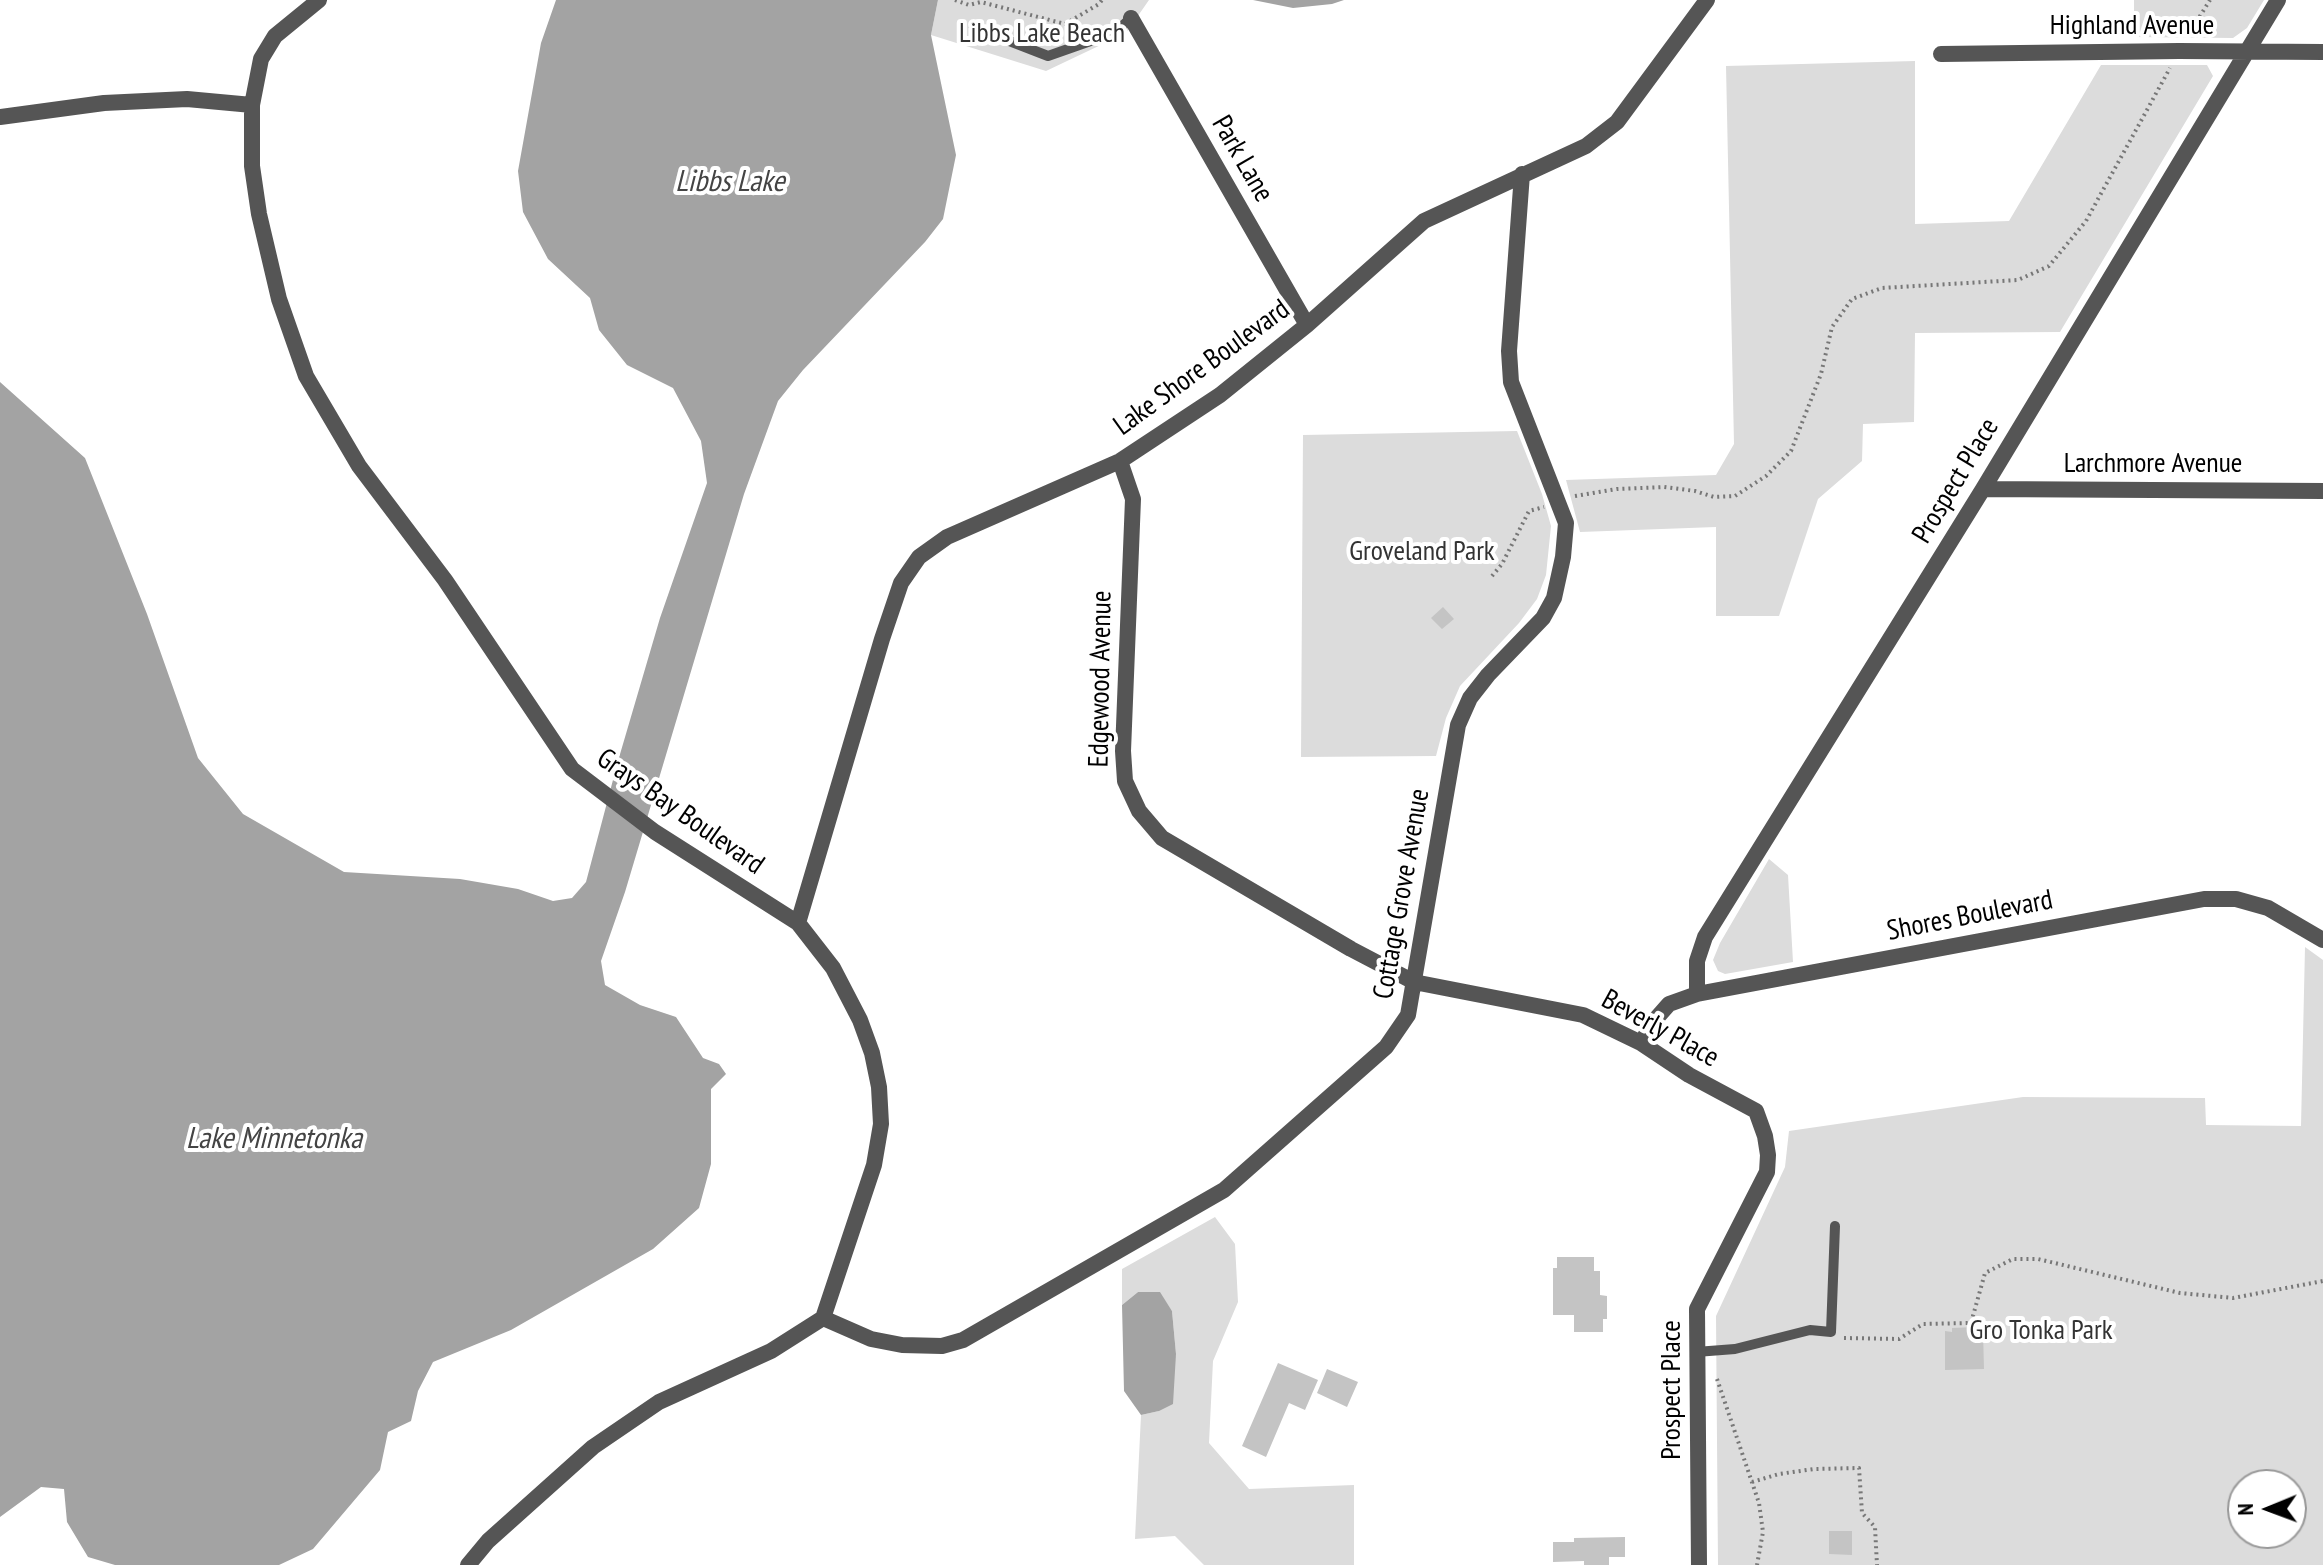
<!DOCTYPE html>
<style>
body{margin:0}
#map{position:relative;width:2323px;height:1565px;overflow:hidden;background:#fff;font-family:"PT Sans Narrow",sans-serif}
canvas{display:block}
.north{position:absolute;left:2227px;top:1469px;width:80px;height:80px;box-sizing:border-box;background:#fff;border:2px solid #999;border-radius:50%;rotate:269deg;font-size:22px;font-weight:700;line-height:32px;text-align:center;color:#000}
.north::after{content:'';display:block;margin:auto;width:28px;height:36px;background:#000;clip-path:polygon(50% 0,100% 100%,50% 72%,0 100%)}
</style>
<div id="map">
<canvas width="2323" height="1565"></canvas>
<div class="north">N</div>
</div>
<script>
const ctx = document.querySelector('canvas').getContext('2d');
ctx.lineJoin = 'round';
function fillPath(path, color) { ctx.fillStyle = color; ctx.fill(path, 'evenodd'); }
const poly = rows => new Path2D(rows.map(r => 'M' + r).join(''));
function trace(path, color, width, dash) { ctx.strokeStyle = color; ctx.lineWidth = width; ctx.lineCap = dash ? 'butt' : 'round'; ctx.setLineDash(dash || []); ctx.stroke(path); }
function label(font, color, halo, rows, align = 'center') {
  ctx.font = font + ' "PT Sans Narrow",sans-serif'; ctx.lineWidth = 8; ctx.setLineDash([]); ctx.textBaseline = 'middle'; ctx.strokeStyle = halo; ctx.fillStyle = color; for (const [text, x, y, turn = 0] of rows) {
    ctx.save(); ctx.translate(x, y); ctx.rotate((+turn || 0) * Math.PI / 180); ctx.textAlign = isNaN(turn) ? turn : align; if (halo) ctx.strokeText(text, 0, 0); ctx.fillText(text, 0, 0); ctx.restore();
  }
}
const green = poly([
 [938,0,1149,0,1126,33,1046,71,931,35],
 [2134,0,2264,0,2247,28,2233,38,2134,37],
 [1915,61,1915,224,2009,221,2101,65,2207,65,2213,76,2060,332,1915,333,1914,422,1863,424,1862,461,1818,499,1779,616,1716,616,1716,527,1580,532,1566,480,1716,475,1734,444,1726,66],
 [1517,431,1542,494,1551,526,1546,575,1537,599,1519,623,1460,686,1446,718,1436,756,1301,757,1303,435],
 [1769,859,1788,875,1793,962,1725,974,1718,971,1713,960,1720,943],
 [2305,947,2323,960,2323,1565,1718,1565,1716,1316,1785,1167,1789,1131,2023,1097,2205,1098,2206,1125,2301,1126],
 [2243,1485,2291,1485,2291,1533,2243,1533],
 [1215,1217,1235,1244,1238,1302,1213,1361,1209,1443,1249,1489,1354,1485,1354,1565,1204,1565,1175,1536,1135,1539,1141,1415,1159,1411,1176,1354,1172,1311,1159,1292,1138,1292,1122,1305,1122,1269]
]);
const water = poly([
 [556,0,938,0,931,35,956,155,943,219,925,242,803,370,778,401,744,494,625,892,601,961,605,985,640,1005,676,1017,703,1058,719,1064,726,1074,711,1089,711,1164,699,1208,653,1249,511,1330,433,1362,418,1391,411,1421,388,1432,380,1470,313,1549,279,1565,115,1565,88,1557,67,1522,64,1489,41,1487,0,1517,0,382,85,458,147,614,198,758,243,814,344,872,460,879,518,889,553,901,572,898,586,882,618,761,660,618,707,483,701,441,673,388,627,365,599,330,590,298,548,259,523,212,518,171,541,43],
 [1253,0,1344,0,1332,4,1293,8],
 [1138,1292,1160,1292,1172,1311,1176,1354,1173,1404,1159,1411,1141,1415,1124,1391,1122,1305]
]);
const building = poly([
 [1443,607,1454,619,1442,629,1431,618],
 [1557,1257,1594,1257,1594,1271,1600,1271,1600,1295,1607,1296,1607,1319,1603,1319,1603,1332,1574,1332,1574,1315,1553,1315,1553,1268,1557,1268],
 [1976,1327,1976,1331,1983,1331,1984,1369,1945,1370,1945,1331,1952,1332,1952,1328],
 [1278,1363,1318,1380,1305,1410,1289,1403,1266,1457,1242,1446],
 [1327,1369,1358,1382,1347,1407,1317,1393],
 [1829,1531,1852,1531,1852,1555,1829,1554],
 [1625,1537,1625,1557,1609,1557,1609,1565,1584,1565,1584,1561,1553,1562,1553,1542,1574,1542,1574,1538]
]);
const path = poly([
 [955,0,969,5,981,2,1065,24,1099,4,1102,0],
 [2190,32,2210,0],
 [1575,496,1617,489,1664,487,1695,491,1714,497,1735,496,1766,476,1791,451,1821,374,1832,327,1852,299,1882,288,2018,280,2049,266,2086,221,2170,68],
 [1492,576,1502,564,1529,511,1544,507],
 [1844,1338,1899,1339,1923,1324,1971,1323,1985,1273,2013,1259,2038,1259,2180,1293,2233,1298,2323,1281],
 [1717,1379,1759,1503,1763,1532,1757,1565],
 [1752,1482,1779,1474,1814,1469,1859,1468,1862,1513,1875,1527,1877,1565]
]);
const lane = poly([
 [999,37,1048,56,1102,37,1119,29,1131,18],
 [1696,1352,1735,1349,1810,1330,1831,1332,1835,1226]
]);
const street = poly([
 [319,0,275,36,261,59,252,105,252,166,259,214,279,299,306,376,359,466,445,580,572,769,655,832,798,923,833,968,860,1020,872,1053,879,1087,881,1124,874,1165,823,1318,771,1351,659,1402,593,1447,488,1541,468,1565],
 [1131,18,1307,325],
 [1941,54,2179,51,2323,52],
 [0,117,104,103,187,99,252,105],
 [1120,461,1133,499,1123,751,1125,781,1139,811,1162,838,1351,949,1414,982,1583,1015,1641,1043,1689,1075,1756,1111,1765,1136,1768,1155,1767,1172,1697,1309,1699,1565],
 [1983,489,2323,491],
 [798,923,882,639,901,583,919,557,947,537,1120,461,1220,395,1307,325,1424,221,1586,146,1617,122,1707,0],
 [1697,994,1697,961,1705,937,1983,489,2278,0],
 [1641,1043,1654,1021,1669,1004,1697,994,2204,899,2236,899,2268,908,2323,940],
 [823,1318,871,1339,902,1345,942,1346,963,1340,1224,1190,1386,1047,1408,1015,1458,725,1470,698,1488,675,1543,618,1554,598,1563,557,1566,523,1511,382,1509,351,1522,174]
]);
const streetNames = [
 ["Highland Avenue",2132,26],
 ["Park Lane",1242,159,60],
 ["Lake Shore Boulevard",1202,368,-36],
 ["Larchmore Avenue",2153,464],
 ["Prospect Place",1956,481,-59],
 ["Edgewood Avenue",1101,679,-89],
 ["Grays Bay Boulevard",680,812,35],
 ["Cottage Grove Avenue",1402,894,-80],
 ["Shores Boulevard",1970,916,-11],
 ["Beverly Place",1660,1029,29],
 ["Prospect Place",1672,1390,-90]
];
const parkNames = [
 ["Libbs Lake Beach",1042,34],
 ["Groveland Park",1422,552],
 ["Gro Tonka Park",2041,1331]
];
const waterNames = [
 ["Libbs Lake",730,182],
 ["Lake Minnetonka",274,1139]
];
fillPath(green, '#dcdcdc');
fillPath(water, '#a3a3a3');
fillPath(building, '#c4c4c4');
trace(path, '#777', 4, [2, 4]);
trace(lane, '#555', 10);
trace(street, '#555', 16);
label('28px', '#000', '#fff', streetNames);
label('28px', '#333', '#fff', parkNames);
label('italic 30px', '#444', '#fff', waterNames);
</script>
